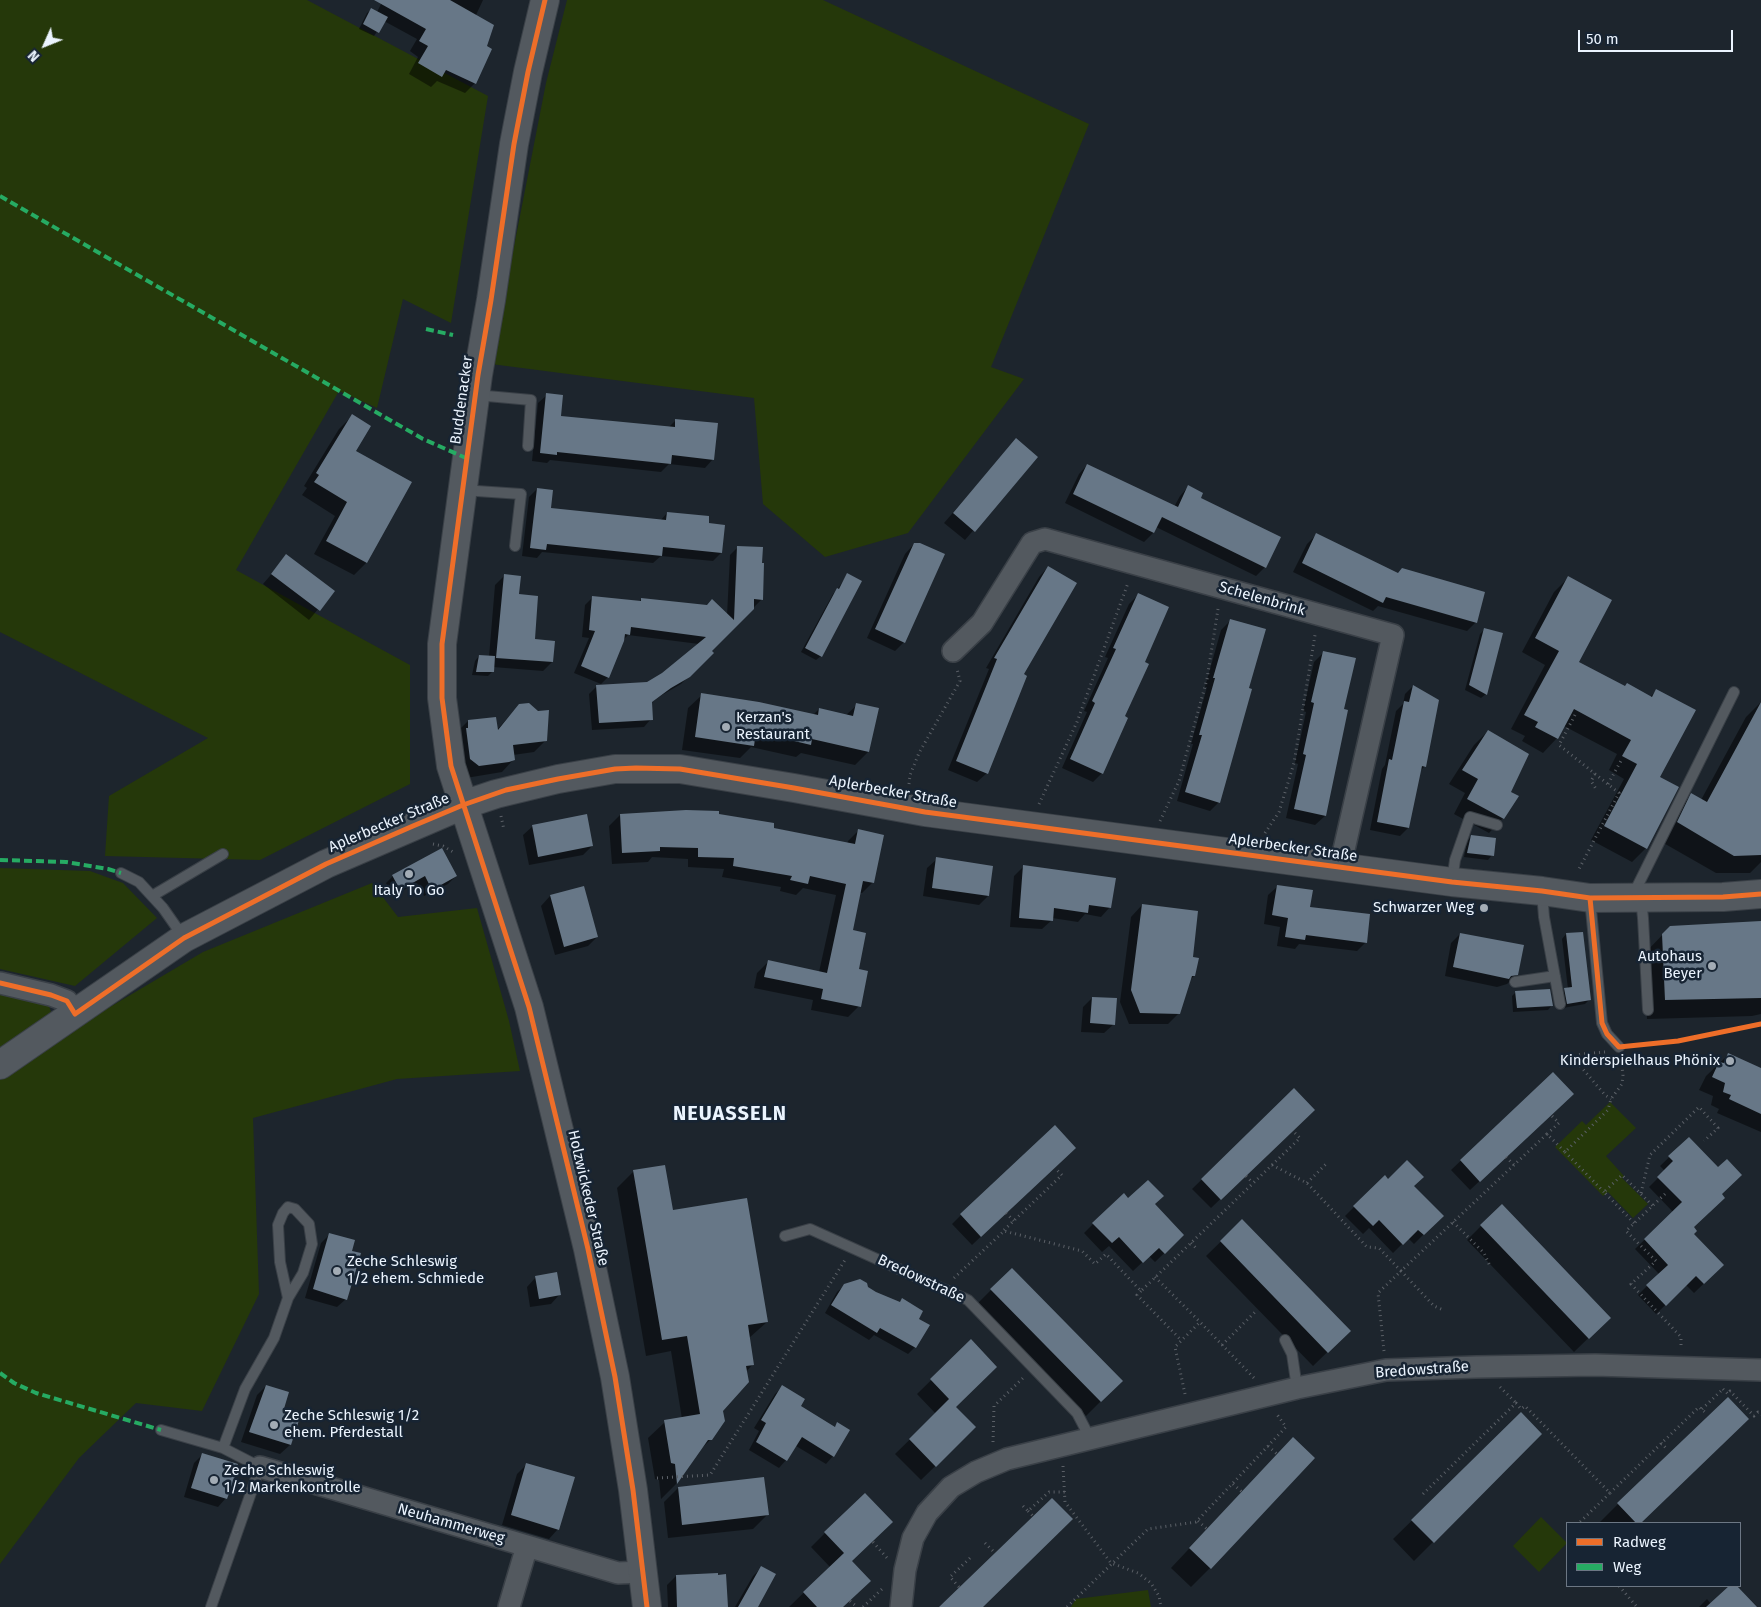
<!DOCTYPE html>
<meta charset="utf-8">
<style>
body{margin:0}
#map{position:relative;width:1761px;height:1607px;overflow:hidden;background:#1d252d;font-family:"Fira Sans",sans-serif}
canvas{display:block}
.legend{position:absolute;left:1566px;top:1522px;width:175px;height:65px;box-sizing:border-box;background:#172433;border:1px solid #6c7784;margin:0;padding:6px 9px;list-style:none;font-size:15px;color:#ebf4fe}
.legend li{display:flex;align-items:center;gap:10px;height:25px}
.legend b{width:25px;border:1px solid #6c7784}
.north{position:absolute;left:20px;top:20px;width:50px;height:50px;-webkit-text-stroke:4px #172433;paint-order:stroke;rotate:226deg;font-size:14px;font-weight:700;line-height:20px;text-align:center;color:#ebf4fe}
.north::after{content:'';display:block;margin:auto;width:18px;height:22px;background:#ebf4fe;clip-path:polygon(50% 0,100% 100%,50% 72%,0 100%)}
.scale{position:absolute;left:1578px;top:30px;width:155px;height:22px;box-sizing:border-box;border:2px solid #ebf4fe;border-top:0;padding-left:6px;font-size:15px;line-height:18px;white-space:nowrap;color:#ebf4fe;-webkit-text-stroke:4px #172433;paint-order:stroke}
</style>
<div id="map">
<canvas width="1761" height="1607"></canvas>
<ul class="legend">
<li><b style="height:6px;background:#ee6e29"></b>Radweg</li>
<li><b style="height:6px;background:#26ab63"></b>Weg</li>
</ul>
<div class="north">N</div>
<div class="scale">50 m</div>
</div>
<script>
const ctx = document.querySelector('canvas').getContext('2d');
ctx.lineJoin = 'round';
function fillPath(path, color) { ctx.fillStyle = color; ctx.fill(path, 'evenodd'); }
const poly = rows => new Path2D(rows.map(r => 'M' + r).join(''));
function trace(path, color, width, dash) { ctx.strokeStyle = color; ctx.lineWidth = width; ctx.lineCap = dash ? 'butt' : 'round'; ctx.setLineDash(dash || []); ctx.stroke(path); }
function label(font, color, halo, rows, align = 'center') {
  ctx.font = font + ' "Fira Sans",sans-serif'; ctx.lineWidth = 5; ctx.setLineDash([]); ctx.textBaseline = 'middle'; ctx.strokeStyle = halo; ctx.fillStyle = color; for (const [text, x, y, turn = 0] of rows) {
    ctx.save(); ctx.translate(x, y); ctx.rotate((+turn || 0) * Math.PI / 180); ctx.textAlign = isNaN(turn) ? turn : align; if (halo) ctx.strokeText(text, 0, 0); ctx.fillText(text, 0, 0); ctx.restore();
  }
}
const green = poly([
 [0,0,307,0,488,96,451,323,403,299,377,408,339,391,236,570,410,665,410,784,260,860,105,856,109,796,208,738,0,632],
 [567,0,823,0,1089,124,991,367,1024,379,908,533,825,557,763,504,754,398,491,364,546,83],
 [0,868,90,871,123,883,157,918,75,986,0,969],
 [372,883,398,917,477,908,509,1021,520,1071,397,1079,253,1118,259,1294,202,1411,136,1403,79,1458,0,1564,0,1072,203,952],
 [0,993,48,1003,51,1012,49,1016,0,1050],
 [1610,1102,1636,1128,1606,1156,1624,1176,1622,1178,1648,1204,1633,1218,1608,1192,1603,1196,1555,1147,1582,1121,1586,1125],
 [1541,1517,1567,1543,1539,1572,1513,1546],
 [1148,1590,1151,1607,1071,1607,1076,1599]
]);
const shadow = poly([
 [383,0,483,0,476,15,475,83,465,93,437,81,431,87,409,74,418,57,410,51,417,39,384,21,374,36,359,29,367,13,372,9,377,12],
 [547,395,559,417,668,428,676,420,713,459,705,468,669,464,661,472,550,460,547,463,532,461,538,403],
 [352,416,354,451,410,482,366,563,354,575,314,554,335,516,302,495,307,488,304,486,339,429],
 [1016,440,1036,457,965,540,944,523],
 [1087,465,1174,507,1180,496,1188,487,1265,567,1256,576,1156,527,1153,533,1144,542,1065,503,1079,474],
 [537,489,550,509,660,521,667,513,708,524,721,553,713,561,661,556,653,563,542,552,537,558,522,556,529,497],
 [1317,534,1476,622,1467,631,1378,606,1373,611,1293,572,1307,544],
 [914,544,904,642,895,651,867,638,905,554],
 [738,547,762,599,711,651,712,653,681,684,662,695,650,703,651,719,644,727,592,730,589,694,597,686,648,683,663,674,699,644,628,635,623,640,608,677,601,684,574,673,589,638,582,637,585,605,593,597,639,602,641,599,727,616,730,555],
 [287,556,333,591,309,620,263,584],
 [1048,567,987,773,977,782,948,770,989,669,986,668,1039,577],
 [847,575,821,656,816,660,801,652,833,594,837,590],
 [504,576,518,595,533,640,552,662,543,671,493,667,492,672,488,676,472,675,475,661,479,656,489,657,495,585],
 [1568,578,1577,662,1624,688,1650,697,1656,691,1658,777,1646,848,1632,862,1591,840,1624,779,1609,770,1617,754,1564,726,1557,738,1543,753,1522,741,1525,736,1511,729,1545,665,1522,652,1554,592],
 [1138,595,1143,663,1102,773,1093,782,1062,768,1087,712,1084,711,1108,658,1105,657,1129,604],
 [1231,620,1248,689,1219,802,1210,811,1177,801,1193,744,1191,744,1207,687,1205,687,1221,630],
 [1485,629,1486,694,1481,698,1465,690,1480,634],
 [1323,653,1343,710,1325,816,1315,825,1286,818,1298,764,1295,763,1306,712,1303,711,1314,662],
 [1413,686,1425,766,1419,772,1408,828,1400,836,1370,830,1382,769,1385,765,1396,711,1403,704,1405,694],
 [702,695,813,715,819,709,846,715,857,705,868,752,855,765,801,753,796,757,751,747,740,758,682,750,688,708],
 [1761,702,1761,862,1750,873,1716,873,1660,841,1673,813,1692,795,1701,800,1746,717],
 [519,705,546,740,534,752,513,755,514,759,502,772,466,778,456,733,468,721,496,731],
 [1488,731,1509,792,1503,818,1489,833,1454,814,1465,793,1449,784,1474,745],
 [620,815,718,816,847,844,848,841,859,830,873,882,862,893,859,893,851,931,857,970,859,1006,848,1017,811,1010,813,1000,754,988,757,973,768,962,819,972,836,895,803,888,796,895,780,891,781,887,722,877,724,869,688,867,688,859,652,857,648,862,612,864,609,826],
 [533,826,592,846,583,855,529,865,523,835],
 [1471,837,1492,855,1488,860,1464,857,1467,841],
 [937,859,988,896,979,905,923,896,927,868],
 [1023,867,1110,907,1101,917,1085,914,1078,922,1052,918,1052,920,1042,929,1010,927,1014,876],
 [393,876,456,876,448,884,424,896,417,883,393,896,386,883],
 [1278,886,1309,908,1366,942,1357,951,1299,944,1295,949,1277,946,1280,927,1264,924,1268,895],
 [583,887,597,937,588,946,555,955,541,906,550,896],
 [1142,905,1191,958,1194,976,1190,980,1179,1013,1168,1024,1129,1024,1120,1002,1131,917],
 [1761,922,1761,1014,1752,1016,1647,1019,1644,954,1670,927],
 [1460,934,1517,974,1507,984,1497,987,1445,976,1451,943],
 [1566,934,1589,1000,1585,1004,1563,1008,1560,993,1565,989,1568,989,1562,939],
 [1516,992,1552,1005,1548,1010,1513,1012,1512,996],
 [1092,998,1114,1024,1104,1033,1081,1032,1083,1007],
 [1728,1055,1761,1069,1761,1132,1717,1113,1719,1109,1711,1105,1713,1096,1699,1090,1706,1076],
 [1553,1073,1563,1103,1470,1190,1451,1170],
 [1294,1090,1313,1110,1211,1208,1192,1189],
 [1689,1138,1721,1194,1693,1228,1692,1234,1723,1265,1694,1293,1686,1285,1656,1314,1638,1295,1659,1274,1635,1249,1673,1212,1649,1187,1665,1171,1660,1166],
 [1065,1157,972,1245,952,1224,961,1215],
 [634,1171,672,1212,767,1322,749,1338,753,1364,746,1372,722,1410,711,1439,699,1451,676,1484,661,1499,659,1480,655,1479,648,1438,665,1422,682,1419,671,1351,646,1356,617,1188],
 [1384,1177,1388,1180,1413,1186,1442,1216,1414,1244,1408,1238,1393,1253,1369,1228,1363,1234,1345,1216],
 [1128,1200,1153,1205,1183,1235,1155,1262,1149,1256,1133,1271,1109,1246,1102,1252,1084,1233,1093,1224],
 [1242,1221,1349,1331,1313,1366,1206,1256],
 [1481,1226,1609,1318,1574,1352,1467,1240],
 [330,1234,351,1252,346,1299,337,1307,305,1298,321,1243],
 [1012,1269,1121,1381,1086,1416,977,1304],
 [536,1277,560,1294,551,1304,530,1307,527,1287],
 [845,1285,917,1319,915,1347,908,1354,874,1335,869,1340,825,1313,837,1292],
 [971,1341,955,1407,961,1441,921,1480,895,1454,936,1414,917,1394],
 [266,1386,282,1413,298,1418,290,1445,280,1454,241,1442,257,1395],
 [782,1387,799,1406,834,1428,838,1424,833,1456,826,1464,796,1446,786,1460,779,1468,749,1450,759,1431,754,1428,775,1394],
 [1521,1414,1541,1434,1414,1561,1393,1539],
 [1728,1438,1640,1523,1599,1523,1618,1504],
 [203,1454,226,1498,218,1507,184,1497,194,1463],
 [1274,1458,1210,1568,1191,1587,1171,1568],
 [526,1465,558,1529,549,1539,502,1525,517,1474],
 [678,1488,767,1515,753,1529,668,1538,664,1502],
 [825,1533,877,1536,850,1561,842,1607,789,1607,830,1567,811,1547],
 [762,1567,756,1607,735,1607,753,1576],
 [676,1576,727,1607,668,1607,667,1585],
 [1731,1586,1735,1586,1755,1607,1699,1607,1707,1599,1711,1604]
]);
const building = poly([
 [374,0,450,0,494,25,487,46,492,49,476,84,446,70,442,77,418,63,428,46,419,41,426,29],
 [371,8,388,17,379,33,363,24],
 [546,393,563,395,561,416,675,427,675,419,718,423,714,460,672,455,671,464,557,452,557,455,540,453],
 [352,414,371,426,356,451,412,482,367,563,326,541,347,502,314,482,319,475,316,473],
 [1016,438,1038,457,975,532,953,513],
 [1087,464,1178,507,1188,485,1203,493,1201,498,1281,537,1266,568,1162,517,1154,533,1073,494],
 [537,488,553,490,551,508,666,520,667,512,709,516,709,523,725,525,722,553,663,547,662,556,547,544,546,550,530,548],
 [1316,533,1398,573,1402,568,1485,592,1477,623,1386,597,1383,603,1302,563],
 [914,543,920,543,945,554,905,643,875,629],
 [737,546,763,547,762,563,764,563,763,600,754,599,754,609,712,651,714,653,690,677,671,688,652,702,653,720,599,723,596,685,647,682,662,673,706,637,631,627,630,635,625,634,624,641,609,678,581,666,595,631,589,630,592,596,641,601,641,598,707,605,712,599,734,620],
 [286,554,335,591,320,611,271,574],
 [1048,566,1077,583,1024,674,1027,676,988,774,956,761,997,659,994,658],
 [847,573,862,581,822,657,805,648,837,588,839,589],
 [504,574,521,576,519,594,538,596,535,639,555,641,553,662,496,658],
 [1568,576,1612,600,1579,662,1625,686,1627,683,1652,697,1656,689,1696,710,1660,777,1679,787,1647,849,1604,826,1637,764,1622,756,1631,740,1574,709,1558,739,1535,727,1538,722,1524,715,1559,651,1535,638],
 [1138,593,1169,607,1145,662,1149,664,1125,716,1128,718,1103,774,1070,759,1095,703,1092,701,1116,649,1113,648],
 [1230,619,1266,629,1249,688,1252,689,1220,803,1185,792,1202,735,1199,735,1215,678,1213,678],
 [1484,628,1503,633,1487,695,1469,685],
 [1323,651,1356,658,1344,709,1348,710,1326,816,1294,809,1306,755,1303,754,1314,703,1311,702],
 [479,655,495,656,494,672,476,672],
 [1413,685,1439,700,1426,767,1422,766,1409,828,1377,822,1389,759,1392,760,1404,701,1409,702],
 [701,693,759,702,818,715,819,708,853,716,856,703,879,708,869,752,812,739,811,745,756,732,754,746,695,737],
 [1761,702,1761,855,1734,856,1677,822,1691,793,1707,802],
 [529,703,538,711,549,710,547,741,513,745,515,760,509,762,479,766,470,759,466,728,468,728,468,720,496,717,498,730,519,704],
 [1488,730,1529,754,1511,792,1519,796,1504,819,1467,799,1478,779,1462,770],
 [686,810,719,811,719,814,774,823,774,828,855,844,858,829,884,835,874,883,863,881,853,930,866,933,859,969,868,971,861,1007,821,999,823,989,764,977,768,960,827,973,846,884,810,876,808,884,790,880,792,876,733,866,734,858,698,857,698,848,660,847,660,851,622,853,620,814],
 [587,814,593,846,538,857,532,825],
 [1471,835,1496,838,1494,856,1467,853],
 [442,848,457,876,432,890,425,876,400,890,392,875],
 [936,857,993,866,989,896,932,888],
 [1023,865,1116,878,1111,908,1089,905,1088,913,1054,908,1053,921,1019,918],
 [1277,885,1313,890,1310,907,1370,914,1367,943,1306,935,1305,940,1285,937,1288,918,1272,915],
 [584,886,598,937,564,947,550,895],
 [1142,904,1198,911,1193,957,1199,958,1195,976,1192,976,1180,1014,1140,1013,1131,990],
 [1761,921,1761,998,1665,1000,1662,934,1670,926],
 [1583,932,1591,1000,1567,1004,1564,988,1572,987,1566,933],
 [1460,933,1524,945,1518,975,1511,976,1509,979,1453,967],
 [1550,989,1553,1006,1517,1008,1515,991],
 [1092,997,1117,998,1115,1025,1090,1023],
 [1728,1053,1761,1068,1761,1114,1729,1099,1731,1095,1723,1092,1725,1083,1712,1077,1719,1062,1724,1063],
 [1553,1072,1574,1094,1480,1182,1460,1160],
 [1294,1088,1315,1110,1221,1200,1201,1179],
 [1055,1125,1076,1148,981,1237,960,1214],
 [1689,1137,1718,1167,1727,1159,1742,1175,1722,1194,1725,1198,1694,1227,1697,1231,1694,1234,1724,1265,1704,1284,1696,1276,1666,1306,1646,1285,1668,1265,1644,1239,1682,1202,1657,1177,1673,1161,1668,1156],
 [1407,1160,1424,1177,1414,1186,1444,1216,1424,1235,1418,1230,1403,1245,1379,1220,1373,1226,1353,1206,1385,1175,1388,1179],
 [665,1165,673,1210,747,1198,768,1322,748,1325,754,1365,746,1366,749,1382,723,1411,725,1421,712,1440,708,1440,677,1484,675,1464,671,1463,664,1420,700,1414,687,1336,662,1340,633,1170],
 [1148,1180,1164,1196,1155,1204,1184,1235,1165,1254,1159,1248,1143,1263,1119,1237,1112,1243,1092,1223,1124,1193,1128,1198],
 [1502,1204,1611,1318,1589,1339,1480,1225],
 [1242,1219,1351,1331,1328,1353,1220,1241],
 [329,1233,355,1240,352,1251,361,1253,347,1300,313,1289],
 [1012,1268,1123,1381,1101,1402,990,1289],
 [557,1272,561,1295,539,1299,535,1276],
 [860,1279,867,1283,868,1287,876,1292,900,1302,902,1298,923,1311,919,1319,930,1325,916,1348,880,1328,877,1333,831,1305,844,1284],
 [971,1339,997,1367,956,1407,976,1427,936,1467,909,1439,949,1399,930,1379],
 [266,1385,289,1392,283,1412,300,1417,291,1445,249,1432],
 [782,1385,805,1399,801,1406,835,1427,837,1422,850,1430,834,1457,802,1437,787,1461,756,1442,766,1423,761,1420],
 [1728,1397,1749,1419,1641,1523,1636,1523,1617,1503],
 [1521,1412,1542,1434,1434,1543,1411,1520],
 [1293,1437,1315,1458,1211,1569,1189,1548],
 [202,1453,238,1464,235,1470,237,1471,227,1499,191,1488],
 [526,1463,575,1477,559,1530,511,1515],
 [764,1477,769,1515,682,1525,678,1487],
 [865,1493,893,1522,852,1561,871,1581,843,1607,817,1607,803,1592,844,1553,824,1532],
 [1052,1498,1073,1519,983,1607,939,1607],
 [761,1566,776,1574,758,1607,738,1607],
 [718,1573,718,1575,726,1574,728,1607,677,1607,676,1575],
 [1729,1586,1737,1586,1757,1607,1706,1607]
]);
const path = poly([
 [1575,715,1559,745,1619,793,1578,871],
 [1595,774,1591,781,1596,789],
 [909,784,910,775,919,753,960,681,957,669],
 [1608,784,1622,759],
 [1039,804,1077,722,1128,583],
 [501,816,504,830],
 [1160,821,1179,781,1207,679,1218,609],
 [1265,833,1279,812,1294,763,1315,635],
 [433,844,443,846,453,852],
 [1605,1052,1582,1054,1578,1055,1576,1061,1605,1095,1611,1099],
 [1547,1134,1559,1123,1551,1115],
 [1565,1152,1604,1192],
 [1506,1157,1514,1165],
 [1272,1165,1300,1138,1293,1131],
 [1246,1176,1253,1183],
 [1307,1183,1328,1162],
 [1641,1193,1650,1155,1699,1107,1718,1128,1704,1141],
 [1665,1194,1626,1231,1656,1261,1631,1284,1681,1337,1681,1347],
 [1006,1213,1014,1221],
 [1453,1222,1484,1253,1490,1266],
 [1634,1223,1604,1192,1622,1175,1653,1206],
 [1004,1230,1062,1175,1055,1168],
 [1191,1243,1198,1250],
 [1155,1277,1200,1322],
 [954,1278,1004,1231,1082,1251,1095,1264,1106,1254,1141,1291,1272,1165,1307,1183,1367,1247,1379,1248,1401,1271,1547,1134,1565,1152,1608,1110,1611,1099,1622,1084,1623,1075,1621,1060],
 [1141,1291,1137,1295,1181,1340],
 [1222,1345,1256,1311],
 [1384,1351,1378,1293,1401,1271,1434,1306,1443,1310],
 [1500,1387,1516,1403],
 [1723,1389,1728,1394,1730,1391,1754,1416,1758,1412,1761,1415],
 [1185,1394,1175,1347,1200,1322,1254,1378],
 [1702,1409,1723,1389],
 [993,1442,994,1406,1023,1378],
 [1661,1443,1668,1450],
 [1268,1446,1277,1454],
 [1063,1466,1065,1502,1111,1563,1138,1573,1151,1583,1159,1596,1161,1607],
 [657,1478,710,1475,845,1260],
 [1233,1484,1242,1492],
 [1610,1493,1699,1407,1706,1413],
 [1423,1494,1516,1403,1521,1409,1525,1406,1610,1493,1579,1523],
 [1023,1506,1028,1511,1049,1492,1065,1492],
 [1028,1511,1033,1516],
 [1198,1521,1207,1529],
 [873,1542,887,1558],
 [985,1543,995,1553],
 [1619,1586,1637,1607],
 [959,1587,950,1577,970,1558],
 [850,1601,857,1607],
 [863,1607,882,1589],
 [1067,1607,1148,1529,1196,1522,1286,1427,1276,1413]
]);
const service = poly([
 [476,395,531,400,528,446],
 [462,490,521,494,515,546],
 [121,873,139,882,163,908,184,938],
 [1452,881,1455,860,1470,817,1497,825],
 [1542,892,1544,917,1560,1004],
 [1633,895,1734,692],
 [152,896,223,854],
 [1590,899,1602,1023,1607,1034,1619,1047],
 [1641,899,1643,918,1648,1010],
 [1515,982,1555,976],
 [785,1236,810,1229,968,1300,1077,1413,1090,1438],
 [1285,1340,1292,1354,1297,1388],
 [161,1430,223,1448,260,1467,211,1607],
 [223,1448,245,1389,274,1338,288,1298,303,1273,312,1244,309,1224,295,1209,288,1207,283,1213,278,1225,280,1262,288,1298]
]);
const minor = poly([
 [953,651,982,623,1032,543,1045,539,1393,635,1340,867],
 [0,983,51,995,67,1001,75,1014],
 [260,1467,618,1573,643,1572],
 [509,1607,527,1546],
 [901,1607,905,1570,913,1538,927,1513,951,1487,976,1472,1007,1459,1297,1388,1386,1370,1476,1367,1595,1365,1761,1370]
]);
const secondary = poly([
 [545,0,528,72,514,144,491,300,478,375,442,644,442,698,451,766,529,1007,588,1249,615,1377,633,1490,647,1607],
 [0,1065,184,938,326,864,463,805,496,794,558,779,615,769,680,769,794,788,925,812,1452,882,1542,891,1590,898,1723,897,1761,894]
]);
const quiet = poly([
 [0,196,423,439,466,458],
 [426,329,453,335],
 [0,860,66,862,108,869,121,873],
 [0,1373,14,1383,36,1393,161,1430]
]);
const cycleway = poly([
 [545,0,528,72,514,144,491,300,478,375,442,644,442,698,451,766,529,1007,588,1249,615,1377,633,1490,647,1607],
 [1590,898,1602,1023,1607,1034,1619,1047,1678,1041,1761,1024],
 [0,983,51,995,67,1001,75,1014,184,938,326,864,413,826,463,805,506,790,558,779,615,769,636,768,680,769,794,788,925,812,1452,882,1542,891,1590,898,1723,897,1761,894]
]);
const markers = [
 [726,727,5,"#a3acb5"],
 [409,874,5,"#a3acb5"],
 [1484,908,5,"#a3acb5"],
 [1712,966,5,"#a3acb5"],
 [1730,1061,5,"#a3acb5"],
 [337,1271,5,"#a3acb5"],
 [274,1425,5,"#a3acb5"],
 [214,1480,5,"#a3acb5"]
];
const streetNames = [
 ["Buddenacker",462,400,-82],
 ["Schelenbrink",1262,599,16],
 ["Aplerbecker Straße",893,792,10],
 ["Aplerbecker Straße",389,823,-23],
 ["Aplerbecker Straße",1293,848,8],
 ["Holzwickeder Straße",588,1198,77],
 ["Bredowstraße",921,1279,25],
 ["Bredowstraße",1422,1370,-4],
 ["Neuhammerweg",451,1524,16]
];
const poiNames = [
 ["Kerzan's",736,718],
 ["Restaurant",736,735],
 ["Italy To Go",409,891,"center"],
 ["Schwarzer Weg",1474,908,"right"],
 ["Autohaus",1702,957,"right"],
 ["Beyer",1702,974,"right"],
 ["Kinderspielhaus Phönix",1720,1061,"right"],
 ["Zeche Schleswig",347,1262],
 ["1/2 ehem. Schmiede",347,1279],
 ["Zeche Schleswig 1/2",284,1416],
 ["ehem. Pferdestall",284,1433],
 ["Zeche Schleswig",224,1471],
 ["1/2 Markenkontrolle",224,1488]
];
const districtNames = [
 ["NEUASSELN",730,1114]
];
fillPath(green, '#25380a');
fillPath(shadow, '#0007');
fillPath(building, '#677787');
trace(service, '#3a4047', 12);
trace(minor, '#3a4047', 24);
trace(secondary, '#3a4047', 30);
trace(path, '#5b6067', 3, [1, 4]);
trace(service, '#53595f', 10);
trace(minor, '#53595f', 21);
trace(secondary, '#53595f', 28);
trace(quiet, '#26ab63', 4, [8, 4]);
trace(cycleway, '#ee6e29', 5);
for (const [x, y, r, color] of markers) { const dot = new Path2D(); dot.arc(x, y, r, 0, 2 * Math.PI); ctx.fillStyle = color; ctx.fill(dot); trace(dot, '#172433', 2); }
label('15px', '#ebf4fe', '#172433', streetNames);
label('15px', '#ebf4fe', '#172433', poiNames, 'left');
ctx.letterSpacing = '1px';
label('bold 20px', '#ebf4fe', '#172433', districtNames);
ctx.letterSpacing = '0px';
</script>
